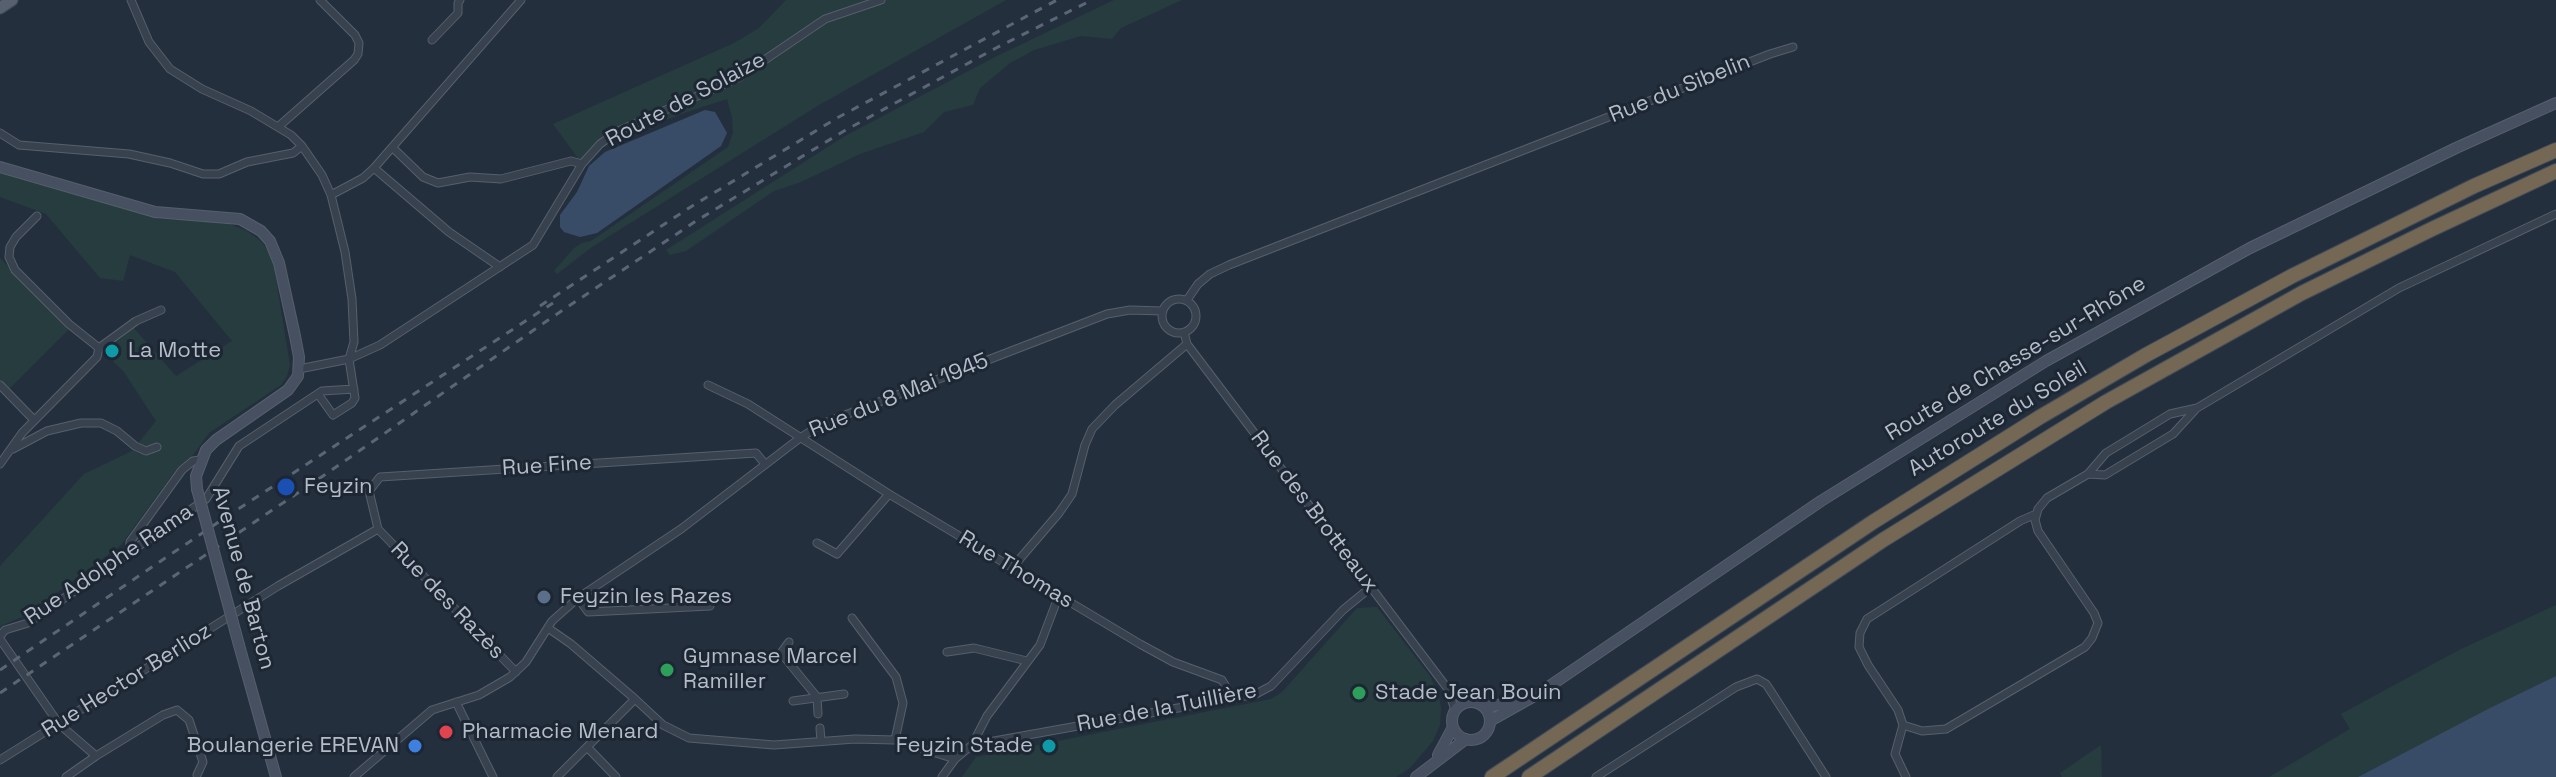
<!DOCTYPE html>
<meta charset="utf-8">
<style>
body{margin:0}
canvas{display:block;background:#242f3e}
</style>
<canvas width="2556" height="777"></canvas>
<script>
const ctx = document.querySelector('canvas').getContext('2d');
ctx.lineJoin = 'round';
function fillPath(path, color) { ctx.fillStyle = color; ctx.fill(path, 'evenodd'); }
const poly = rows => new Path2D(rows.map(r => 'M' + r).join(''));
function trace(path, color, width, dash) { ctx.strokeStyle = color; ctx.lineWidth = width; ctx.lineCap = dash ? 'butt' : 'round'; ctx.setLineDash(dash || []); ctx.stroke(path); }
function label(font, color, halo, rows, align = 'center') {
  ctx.font = font + ' "Space Grotesk",sans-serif'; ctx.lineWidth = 6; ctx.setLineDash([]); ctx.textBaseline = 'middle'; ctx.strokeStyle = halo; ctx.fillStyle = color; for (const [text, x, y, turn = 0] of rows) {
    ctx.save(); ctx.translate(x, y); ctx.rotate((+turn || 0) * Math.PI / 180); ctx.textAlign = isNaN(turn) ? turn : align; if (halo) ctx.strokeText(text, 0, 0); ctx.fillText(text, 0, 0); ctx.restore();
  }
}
const green = poly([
 [786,0,1006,0,819,105,592,247,557,274,554,271,573,249,582,243,591,241,728,147,733,133,732,117,727,99,684,113,628,135,602,136,580,161,553,124,734,43,759,28],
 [1114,0,1182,0,1121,28,1112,39,1081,36,1034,50,1010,63,980,88,973,105,944,112,924,132,860,154,801,182,774,191,686,251,670,255,666,250,845,136,995,57],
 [0,173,160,219,225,222,247,231,263,243,273,261,290,365,287,376,281,385,209,433,193,455,178,467,121,545,27,615,0,626,0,566,84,474,132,451,156,421,124,372,105,353,110,342,132,326,176,376,232,341,175,272,130,255,123,281,100,278,46,214,0,197],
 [0,258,69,329,8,390,0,382],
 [2556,605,2556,676,2358,777,2269,777,2350,729,2341,714,2459,650],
 [1377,607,1430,676,1438,693,1441,708,1440,725,1433,741,1410,768,1396,777,962,777,976,757,1271,699,1282,692,1357,608],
 [2101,745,2102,777,2062,777,2060,773]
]);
const water = poly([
 [705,110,715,112,727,133,721,146,597,233,580,237,564,232,560,227,560,215,577,192,589,166,605,152],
 [2556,676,2556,777,2358,777,2488,709]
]);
const street = poly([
 [131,0,149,42,170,69,202,89,251,111,291,135,302,146,322,175,331,195,345,252,352,299,354,342,349,359,355,398,352,403,333,415,318,394],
 [432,40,458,13,458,3,460,0],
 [278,127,354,60,358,54,359,43,355,35,320,0],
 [0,133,19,145,129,154,170,163,203,174,219,174,247,162,293,153,302,146],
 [393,148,423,177,438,183,470,177,501,179,571,161,582,164],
 [374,168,449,232,500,267],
 [331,195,363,178,374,168,521,0],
 [37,216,16,237,10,247,9,257,15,270,69,324,99,348],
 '1162 316a17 17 0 1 1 34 0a17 17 0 1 1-34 0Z',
 [1187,300,1198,284,1210,274,1229,265,1770,54,1793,47],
 [1184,332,1187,344,1448,689,1455,710],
 [299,369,349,359,380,345,533,245,582,164,600,144,618,131,738,78,825,19,881,0],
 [0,385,34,420],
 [708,385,748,404,889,494,1140,644,1173,662,1222,680,1232,697],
 [13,449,47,431,81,423,101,423,117,431,135,446,146,451,157,447],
 [0,464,22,433,97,357,99,348,136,321,161,310],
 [2088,474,2105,475,2173,434,2195,410],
 [378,529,369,491,380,477,756,453,765,464],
 [378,529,516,672],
 [817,543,837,554,889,494],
 [130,551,130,542,182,470,193,461,200,460],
 [1012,568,1059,513,1072,494,1085,445,1092,429,1115,405,1187,344],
 [578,598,588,612,710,606],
 [852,618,896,677,903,703,895,740],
 [548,628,571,644,635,699,557,777],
 [0,636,5,630,28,623,40,615,206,499,239,446,322,391,354,389],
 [0,639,59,724,96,756,163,715,177,710,189,720,203,762,197,775],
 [947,652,974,648,1027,661],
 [781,653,789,642],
 [771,658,781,653,817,697,818,714],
 [1448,689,1467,702],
 [635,699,663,725,689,738,774,745,855,739,895,740,955,759],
 [793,701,844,694],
 [456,702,493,777],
 [1903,725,1922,731,1946,729,2085,647,2092,638,2098,623,2094,613,2038,531,2035,520,2038,509,2047,498,2088,474,2106,453,2170,414,2197,408,2399,288,2556,214],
 [820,728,821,741],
 [972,745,1256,694,1271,686,1343,610,1371,587],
 [588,748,616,777],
 [0,760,278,586,378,529],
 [66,777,96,756],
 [354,777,432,710,479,695,510,677,526,662,552,621,578,598,681,529,800,438,822,424,1107,314,1130,310,1163,311],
 [942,777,955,759,972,745,987,716,1040,645,1059,595],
 [1596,777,1736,687,1757,679,1766,684,1772,693,1826,777],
 [1906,777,1895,754,1903,725,1898,710,1868,665,1859,647,1860,633,1867,619,2020,521,2036,514]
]);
const secondary = poly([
 [0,167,155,212,240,219,261,231,270,241,279,263,295,336,299,357,298,376,288,390,216,440,206,450,196,476,197,489],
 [239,645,276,777],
 '1452 721a19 19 0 1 1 38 0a19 19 0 1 1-38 0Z',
 [1485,707,1516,702],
 [1490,721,1538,694,1821,501,2046,361,2250,248,2456,148,2556,103],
 [1438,755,1453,727],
 [1416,777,1466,739]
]);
const primary = poly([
 [0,8,12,0]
]);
const highway = poly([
 [1492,777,1873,522,2040,417,2146,355,2292,276,2474,186,2556,150],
 [1529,777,1883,540,2106,402,2302,293,2432,229,2556,171]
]);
const rail = poly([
 [540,306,689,208,837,118,1057,0],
 [0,670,220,521,553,303],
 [0,693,323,476,554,316,696,221,844,131,996,48,1092,0]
]);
const secondaryBridge = poly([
 [197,489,239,645]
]);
const markers = [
 [112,351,8,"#0f9aa8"],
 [286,487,10,"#1a4fb4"],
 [544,597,8,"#5c6f8a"],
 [667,670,8,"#2e9e5b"],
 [1359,693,8,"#2e9e5b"],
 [446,732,8,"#e0444e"],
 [415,746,8,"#3f7fe0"],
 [1049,746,8,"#0f9aa8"]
];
const streetNames = [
 ["Rue du Sibelin",1680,89,-22],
 ["Route de Solaize",686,100,-28],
 ["Route de Chasse-sur-Rhône",2016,359,-31],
 ["Rue du 8 Mai 1945",899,396,-22],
 ["Autoroute du Soleil",1998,419,-31],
 ["Rue Fine",547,466,-4],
 ["Rue des Brotteaux",1314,512,53],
 ["Rue Adolphe Rama",109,565,-34],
 ["Rue Thomas",1016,570,31],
 ["Avenue de Barton",243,578,75],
 ["Rue des Razès",447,601,46],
 ["Rue Hector Berlioz",127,681,-32],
 ["Rue de la Tuillière",1167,708,-11]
];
const poiNames = [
 ["La Motte",128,351],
 ["Feyzin",304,487],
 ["Feyzin les Razes",560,597],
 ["Gymnase Marcel",683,657],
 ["Ramiller",683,682],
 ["Stade Jean Bouin",1375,693],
 ["Pharmacie Menard",462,732],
 ["Boulangerie EREVAN",399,746,"right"],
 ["Feyzin Stade",1033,746,"right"]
];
fillPath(green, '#263c3f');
fillPath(water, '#394c67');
trace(street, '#565f6c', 9);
trace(secondary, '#565f6c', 12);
trace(primary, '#414a57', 13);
trace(highway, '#434c59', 16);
trace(street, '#38414e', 7);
trace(secondary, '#465061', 10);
trace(primary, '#56606e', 11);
trace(highway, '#746855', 14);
trace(rail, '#5a6575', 3, [8, 8]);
trace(secondaryBridge, '#565f6c', 12, []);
trace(secondaryBridge, '#465061', 10);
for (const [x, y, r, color] of markers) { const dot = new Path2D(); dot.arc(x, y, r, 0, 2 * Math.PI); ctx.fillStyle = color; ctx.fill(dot); trace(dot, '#1d2633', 3); }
label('22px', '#b4bcc9', '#1d2633', streetNames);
label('22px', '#b4bcc9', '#1d2633', poiNames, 'left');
</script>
